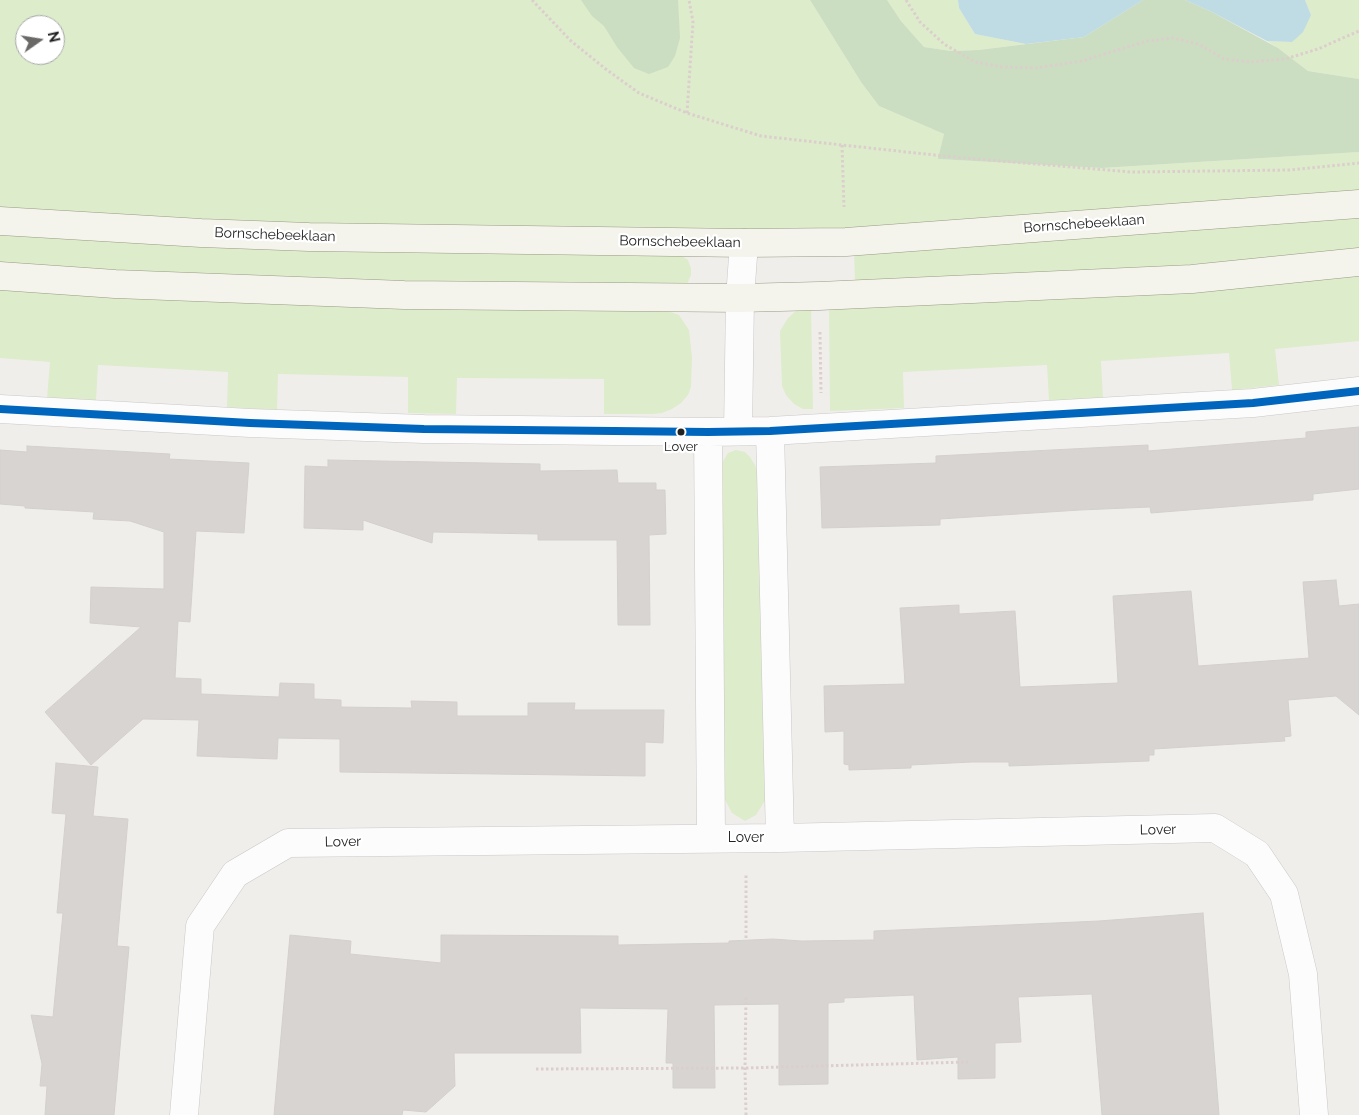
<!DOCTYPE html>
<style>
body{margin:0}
#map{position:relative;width:1359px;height:1115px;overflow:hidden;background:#f0eeeb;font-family:Raleway,sans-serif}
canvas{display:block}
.north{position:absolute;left:15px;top:15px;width:50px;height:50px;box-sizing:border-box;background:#fff;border:1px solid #a7a7a7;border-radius:50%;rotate:77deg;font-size:14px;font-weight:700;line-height:20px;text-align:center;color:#222}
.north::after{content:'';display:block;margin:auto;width:18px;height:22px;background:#6a6968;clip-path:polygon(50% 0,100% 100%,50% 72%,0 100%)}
</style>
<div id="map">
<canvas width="1359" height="1115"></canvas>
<div class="north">N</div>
</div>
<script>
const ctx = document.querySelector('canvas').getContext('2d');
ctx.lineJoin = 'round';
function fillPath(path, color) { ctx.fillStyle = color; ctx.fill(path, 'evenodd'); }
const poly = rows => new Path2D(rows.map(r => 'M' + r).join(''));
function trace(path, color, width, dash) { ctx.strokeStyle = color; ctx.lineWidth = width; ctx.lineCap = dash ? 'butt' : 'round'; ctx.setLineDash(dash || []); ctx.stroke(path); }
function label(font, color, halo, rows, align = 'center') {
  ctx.font = font + ' Raleway,sans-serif'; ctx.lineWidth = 4.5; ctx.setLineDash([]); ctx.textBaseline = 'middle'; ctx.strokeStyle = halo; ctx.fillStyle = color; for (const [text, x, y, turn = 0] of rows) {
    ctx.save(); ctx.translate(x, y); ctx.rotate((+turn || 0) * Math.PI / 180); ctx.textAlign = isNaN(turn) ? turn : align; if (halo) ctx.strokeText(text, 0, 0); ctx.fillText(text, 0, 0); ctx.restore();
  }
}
const grass = poly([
 [0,0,810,0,861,82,879,106,944,134,939,159,1102,168,1359,152,1359,195,1018,221,836,229,565,233,0,212],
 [25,25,55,25,55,55,25,55],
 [887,0,958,0,959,8,975,34,1026,44,978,50,951,51,924,47,901,21],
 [1305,0,1359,0,1359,79,1308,71,1278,48,1267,41,1292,42,1311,15],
 [1359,214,1359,252,1130,271,855,284,854,249],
 [0,231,679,254,688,260,691,268,691,275,687,284,537,290,0,269],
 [1359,271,1359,341,1275,349,1279,385,1232,390,1229,353,1101,361,1103,398,1049,401,1047,365,903,372,904,408,830,411,829,307],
 [0,287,659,308,679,315,689,330,692,357,691,387,688,395,681,403,672,409,662,413,652,414,604,414,604,379,457,378,456,414,408,413,408,377,278,374,277,410,227,407,228,372,98,365,96,400,47,398,50,362,0,358],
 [811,307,813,409,803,409,794,404,786,395,782,386,780,331,788,318,797,310],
 [736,450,745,452,750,457,755,465,758,475,766,799,756,815,745,821,732,813,723,796,719,468,728,453]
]);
const forest = poly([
 [581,0,678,0,680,38,675,56,668,67,649,74,634,68,617,47,604,26,592,16],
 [810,0,887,0,901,21,924,47,951,51,978,50,1084,37,1143,0,1185,0,1210,11,1278,48,1308,71,1359,79,1359,152,1102,168,938,159,944,134,879,106,861,82]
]);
const water = poly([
 [958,0,1143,0,1084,37,1026,44,975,34,959,8],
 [1185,0,1305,0,1311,15,1303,32,1292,42,1267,41,1210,11]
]);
const building = poly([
 [1359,427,1359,489,1313,494,1313,500,1151,513,1150,507,1080,510,940,519,940,525,822,528,820,467,936,463,936,456,1148,445,1148,451,1306,438,1306,432,1359,427],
 [27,446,170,454,169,459,249,463,244,533,196,531,190,622,178,621,175,678,201,679,201,694,279,697,280,683,314,684,314,699,341,700,341,707,412,708,411,701,457,702,457,716,528,716,528,703,575,703,574,710,664,710,663,743,645,742,645,776,340,772,340,739,278,738,277,759,197,756,199,720,143,719,91,765,45,712,141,627,90,623,91,587,164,589,164,532,130,521,93,519,94,512,25,508,25,506,0,504,0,450,27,452,27,446],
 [328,460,540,464,540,471,617,470,618,483,656,483,656,490,665,490,666,534,649,535,650,625,618,625,617,540,538,540,538,534,433,532,432,543,363,520,363,530,304,528,305,466,328,467,328,460],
 [1336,580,1339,606,1359,604,1359,715,1336,696,1288,700,1291,736,1284,737,1285,741,1154,749,1154,755,1149,755,1149,761,1009,766,1009,762,972,762,911,765,911,768,849,770,849,765,844,764,844,731,825,732,824,686,905,684,900,608,959,605,959,614,1015,611,1020,687,1118,683,1113,596,1191,591,1198,666,1309,658,1303,582,1336,580],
 [56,763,98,767,93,816,128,819,117,946,129,947,114,1115,45,1115,47,1086,40,1086,42,1064,31,1015,53,1017,63,913,57,913,66,814,52,813,56,763],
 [1203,913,1219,1115,1102,1115,1092,994,1018,997,1021,1042,995,1043,995,1078,958,1079,958,1057,917,1060,914,995,844,998,844,1002,828,1003,828,1084,779,1085,779,1004,714,1005,715,1088,673,1088,673,1063,666,1063,668,1009,580,1008,581,1053,454,1053,455,1086,426,1112,403,1110,402,1115,274,1115,290,935,351,941,350,954,441,963,441,935,618,936,618,945,729,943,729,941,773,939,801,941,874,940,874,931,1099,921,1203,913]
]);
const path = poly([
 [532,0,571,41,607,70,639,93,687,113,761,136,842,145,953,157,1131,172,1291,170,1359,163],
 [906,0,920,22,944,44,975,62,1002,67,1036,68,1082,61,1147,41,1173,38,1198,44,1224,59,1250,62,1285,59,1318,49,1359,31],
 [687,113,693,22,689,0],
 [842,145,844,207],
 [820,332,821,393],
 [746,938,746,873],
 [536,1069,745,1068,968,1062],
 [746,1115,745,1068,746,995]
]);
const street = poly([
 [0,409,250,423,424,429,708,432,770,431,1253,403,1359,391],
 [738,431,740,298,744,243],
 [770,431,780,838],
 [708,432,711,837],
 [184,1115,200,926,235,874,288,843,780,838,1215,828,1257,854,1284,894,1303,974,1314,1115]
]);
const secondary = poly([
 [0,221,201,233,309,237,744,243,846,242,1359,204],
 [0,276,115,284,404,295,740,298,819,296,1192,279,1359,262]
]);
const bus1 = poly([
 [0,409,250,423,424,429,708,432,770,431,1253,403,1359,391]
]);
const markers = [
 [681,432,4.5,"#222"]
];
const busNames = [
 ["Lover",681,447]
];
const streetNames = [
 ["Bornschebeeklaan",1084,224,-4],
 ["Bornschebeeklaan",275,235,2],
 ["Bornschebeeklaan",680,242,1],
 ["Lover",1158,830,-1],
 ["Lover",746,838],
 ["Lover",343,842,-1]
];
fillPath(grass, '#ddeccb');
fillPath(forest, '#cbdec1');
fillPath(water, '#bfdbe3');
fillPath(building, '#d7d4d2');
trace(building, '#d3d0cc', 1);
trace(street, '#c9c8c7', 29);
trace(secondary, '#999a82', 29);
trace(path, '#dccecd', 3, [2.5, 2.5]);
trace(street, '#fdfcfc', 28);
trace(secondary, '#f4f4ed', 28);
trace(bus1, '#0065bd', 8);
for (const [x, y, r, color] of markers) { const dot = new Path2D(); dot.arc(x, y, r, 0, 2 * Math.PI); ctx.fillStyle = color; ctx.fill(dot); trace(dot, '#fff', 2); }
label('13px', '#222', '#fff', busNames);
label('14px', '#222', '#fff', streetNames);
</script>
